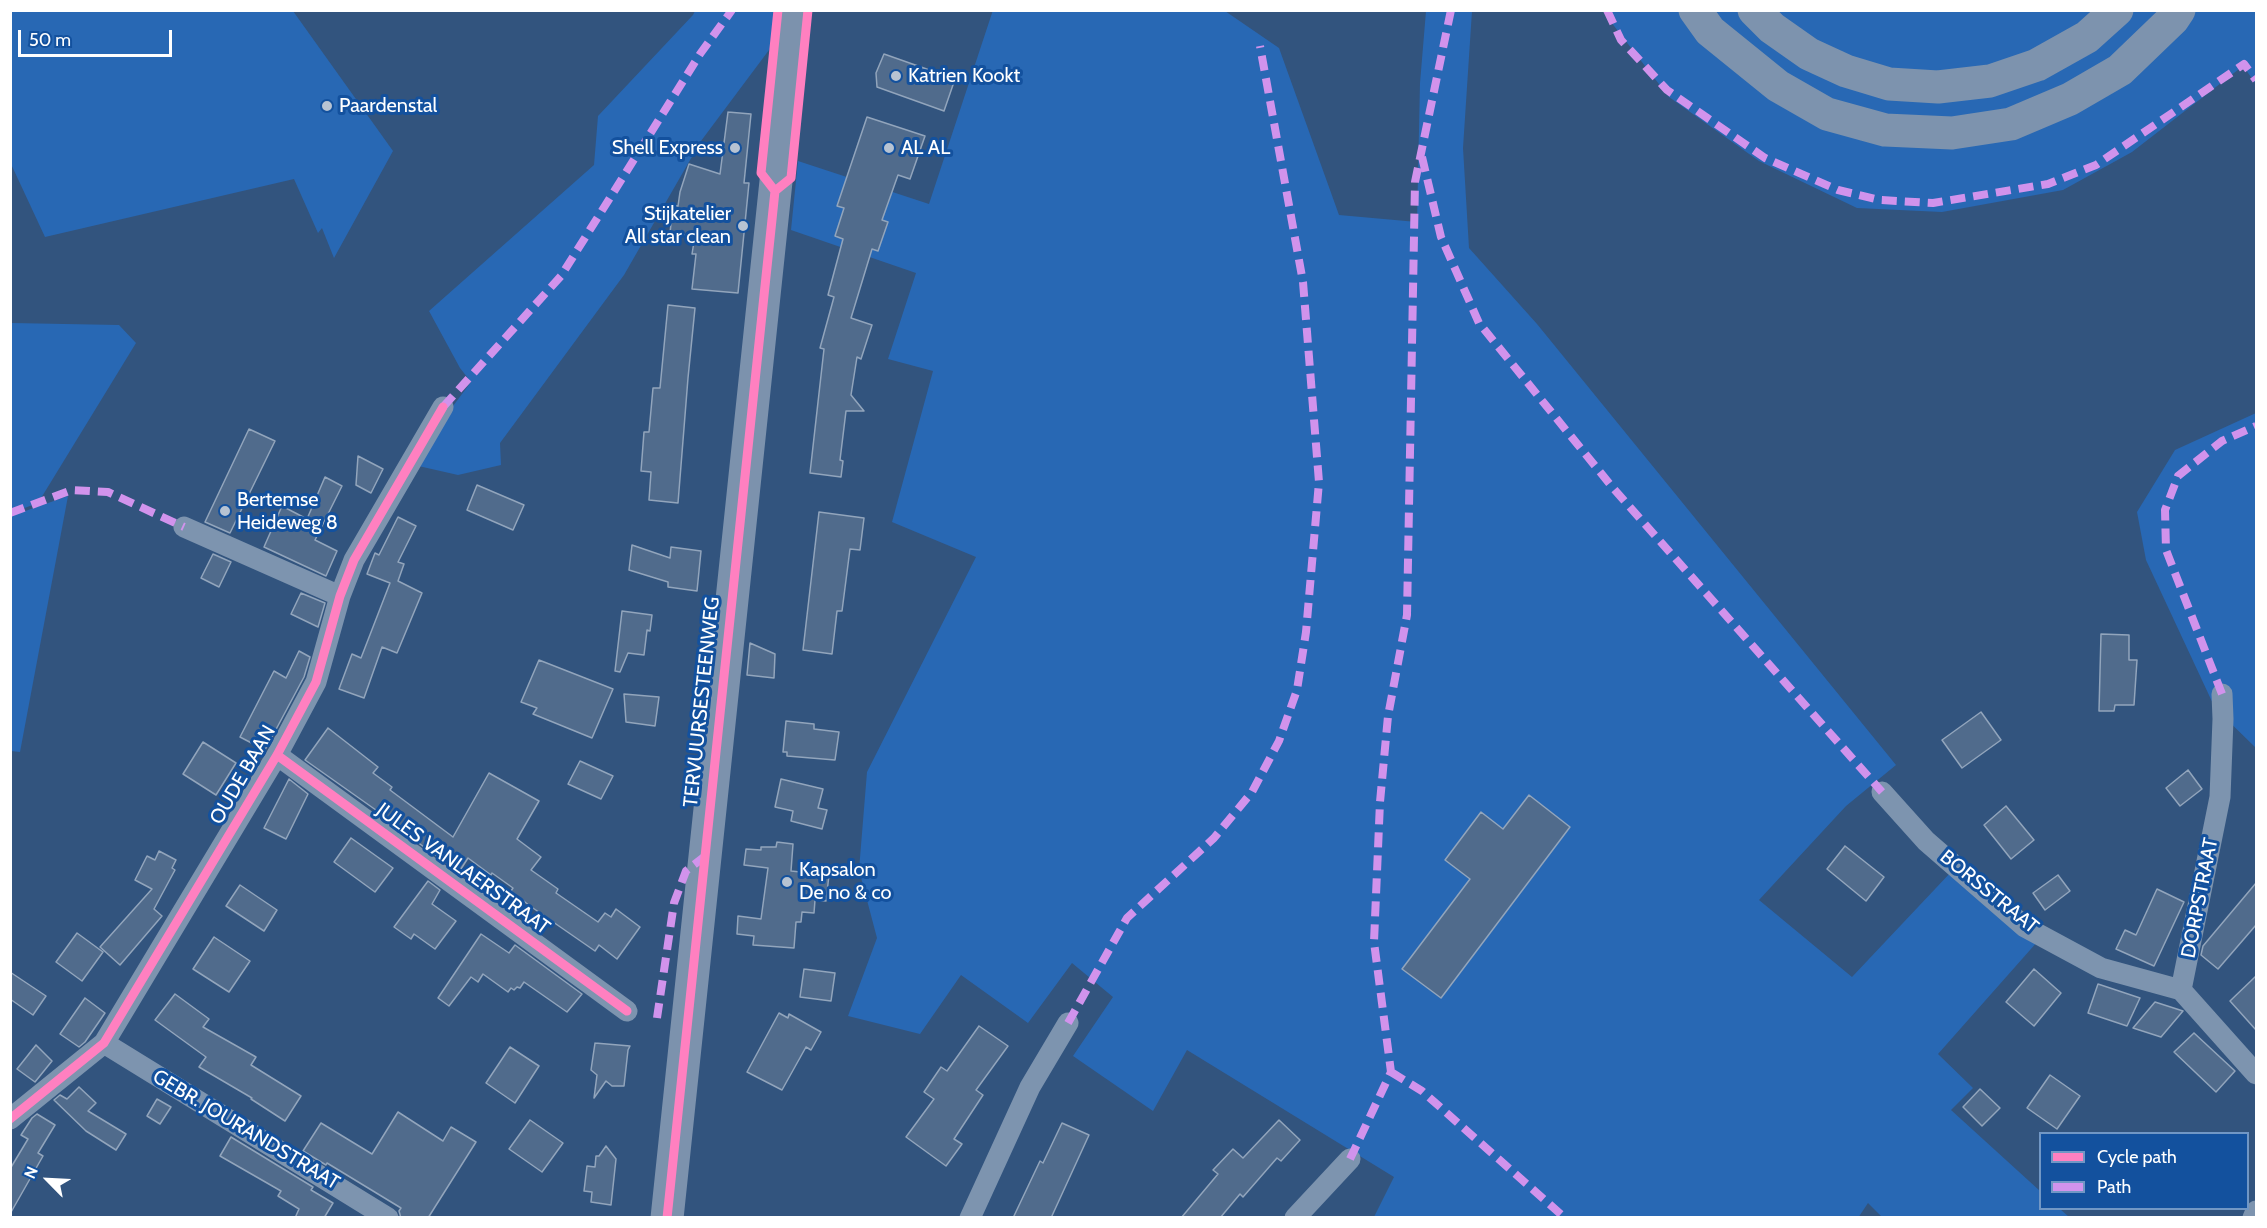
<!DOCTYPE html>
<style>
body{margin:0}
#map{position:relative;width:2267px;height:1228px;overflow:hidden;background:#32547e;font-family:Cabin,sans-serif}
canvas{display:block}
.frame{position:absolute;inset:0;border:12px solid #fff;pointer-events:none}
.legend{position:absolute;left:2039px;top:1132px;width:210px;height:78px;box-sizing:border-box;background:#13519e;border:2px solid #7197c5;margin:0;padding:8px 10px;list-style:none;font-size:18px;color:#fff}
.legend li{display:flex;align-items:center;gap:12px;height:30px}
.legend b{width:30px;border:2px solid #7197c5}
.north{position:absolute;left:18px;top:1150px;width:60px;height:60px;-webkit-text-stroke:4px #13519e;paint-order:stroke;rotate:294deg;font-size:16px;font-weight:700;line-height:24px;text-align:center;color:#fff}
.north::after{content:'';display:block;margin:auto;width:21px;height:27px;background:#fff;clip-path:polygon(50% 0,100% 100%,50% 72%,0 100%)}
.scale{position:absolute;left:18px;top:30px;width:154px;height:27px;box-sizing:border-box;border:3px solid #fff;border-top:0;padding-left:8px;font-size:18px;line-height:21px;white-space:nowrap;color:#fff;-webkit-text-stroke:4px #13519e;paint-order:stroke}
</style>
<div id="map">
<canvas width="2267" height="1228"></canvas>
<div class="frame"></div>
<ul class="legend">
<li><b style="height:8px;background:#ff80c0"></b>Cycle path</li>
<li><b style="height:8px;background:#d193ec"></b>Path</li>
</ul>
<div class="north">N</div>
<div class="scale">50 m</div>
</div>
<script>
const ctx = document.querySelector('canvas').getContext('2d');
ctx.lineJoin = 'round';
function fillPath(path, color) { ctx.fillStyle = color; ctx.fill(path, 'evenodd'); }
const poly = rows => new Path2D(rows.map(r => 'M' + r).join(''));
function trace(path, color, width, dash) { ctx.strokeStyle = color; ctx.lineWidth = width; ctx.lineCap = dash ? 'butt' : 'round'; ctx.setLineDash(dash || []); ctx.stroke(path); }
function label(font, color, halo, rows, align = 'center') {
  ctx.font = font + ' Cabin,sans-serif'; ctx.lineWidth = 6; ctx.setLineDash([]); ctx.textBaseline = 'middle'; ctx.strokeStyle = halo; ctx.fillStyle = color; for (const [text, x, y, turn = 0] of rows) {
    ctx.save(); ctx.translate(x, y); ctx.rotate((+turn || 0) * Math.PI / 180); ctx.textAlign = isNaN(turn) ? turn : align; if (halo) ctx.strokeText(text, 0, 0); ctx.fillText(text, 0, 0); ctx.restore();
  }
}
const green = poly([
 [11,10,293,11,393,151,334,258,322,228,318,233,294,179,45,237,11,164],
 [993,10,1225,11,1279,48,1339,215,1417,222,1420,83,1426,11,1472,11,1463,148,1469,248,1537,324,1896,765,1846,806,1759,900,1852,977,1952,871,2038,941,1938,1054,1973,1088,1951,1110,2040,1191,2040,1208,2060,1209,2069,1217,1882,1217,1868,1203,1858,1218,1374,1217,1394,1177,1187,1050,1153,1111,1073,1056,1113,997,1072,963,1028,1023,961,975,920,1034,848,1016,877,938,859,870,867,772,976,557,892,522,933,371,888,359,916,273,791,230,798,161,929,204],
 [695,11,775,11,772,46,701,141,624,275,500,443,501,465,458,475,414,465,435,430,471,382,460,368,429,311,594,165,598,116,693,15],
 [1605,11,2256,11,2256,84,2243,66,2132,152,2063,190,1942,212,1857,208,1759,161,1669,97,1611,22],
 [11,323,119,325,136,343,38,503,11,513],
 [2256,413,2256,748,2215,708,2146,560,2137,512,2175,450],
 [68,496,20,752,11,751,11,516]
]);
const building = poly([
 [884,54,955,79,944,111,877,87,876,73,884,54],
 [728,112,751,114,744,183,749,183,738,293,692,289,696,254,692,254,695,236,670,233,673,205,678,206,680,192,689,164,720,174,728,112],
 [867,117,925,136,910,179,898,175,882,220,888,222,878,251,872,249,851,318,872,325,861,359,857,357,851,395,864,411,846,411,840,460,843,461,841,477,810,473,824,349,820,348,834,297,828,295,843,239,835,236,844,208,837,206,867,117],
 [668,305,695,308,688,378,678,503,649,500,651,472,641,471,644,432,649,432,653,388,660,388,668,305],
 [249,429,275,441,230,533,205,522,249,429],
 [358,456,383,469,371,493,356,485,358,456],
 [325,477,342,486,315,540,337,551,326,576,264,547,282,506,307,519,325,477],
 [477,485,524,505,513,530,467,510,477,485],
 [819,512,864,518,860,550,850,549,842,611,837,611,832,654,803,650,819,512],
 [398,517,416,526,398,562,404,564,398,581,422,593,397,653,382,647,364,698,339,689,352,654,361,658,390,583,367,574,375,553,379,555,398,517],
 [632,545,670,558,671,547,701,551,697,591,668,587,668,582,629,570,632,545],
 [213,554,231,562,219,587,201,578,213,554],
 [301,593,325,603,318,627,291,614,301,593],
 [622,611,652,615,650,631,647,630,644,655,628,653,620,672,615,671,622,611],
 [2101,634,2129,635,2129,660,2137,660,2134,705,2115,705,2114,711,2099,711,2101,634],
 [750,643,775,654,774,678,747,675,750,643],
 [299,651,310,657,304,677,265,750,240,737,274,671,286,678,299,651],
 [539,660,613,689,592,738,533,714,537,708,521,702,539,660],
 [624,694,659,697,655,726,626,722,624,694],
 [1981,712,2001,740,1962,768,1942,740,1981,712],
 [786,721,814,724,814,729,839,732,835,760,787,756,787,752,783,752,786,721],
 [328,728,378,767,373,773,392,787,390,790,453,837,489,773,539,801,517,839,541,857,531,870,558,889,556,893,598,922,605,913,611,917,616,909,640,927,617,959,599,945,595,951,530,906,511,891,513,888,492,873,491,875,468,858,459,872,399,829,400,827,305,760,328,728],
 [203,742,236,763,216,795,183,774,203,742],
 [580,761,613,776,601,799,568,784,580,761],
 [2188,770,2202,789,2180,806,2166,788,2188,770],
 [289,779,308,794,286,839,264,828,289,779],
 [781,779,823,789,818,808,827,810,822,829,791,821,793,811,775,807,781,779],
 [1529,795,1570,827,1441,998,1402,969,1470,879,1445,860,1481,812,1503,829,1529,795],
 [2006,806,2034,840,2011,859,1984,825,2006,806],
 [351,838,393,868,375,892,334,862,351,838],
 [777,842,793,844,791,871,829,875,826,901,815,900,814,913,802,912,801,922,796,922,794,948,753,945,754,936,737,934,738,916,761,919,768,868,744,865,746,849,761,850,761,847,776,847,777,842],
 [1845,846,1884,877,1866,901,1827,869,1845,846],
 [159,851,176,860,172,868,175,870,154,909,162,916,120,965,100,947,152,889,135,880,147,856,155,860,159,851],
 [2058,875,2070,891,2045,910,2033,893,2058,875],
 [428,881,440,890,432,904,456,921,435,949,414,934,411,939,394,927,428,881],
 [2256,883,2256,925,2218,969,2201,955,2203,946,2256,883],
 [240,885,277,910,264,931,226,906,240,885],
 [2157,889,2184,902,2154,966,2116,949,2125,930,2136,935,2157,889],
 [77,933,103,952,82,981,56,962,77,933],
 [481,934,509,953,515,945,582,994,567,1012,524,982,520,988,517,987,514,990,511,988,508,992,483,974,478,982,471,977,449,1006,438,998,481,934],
 [214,937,250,961,229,992,193,969,214,937],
 [804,969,835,973,831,1001,800,997,804,969],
 [2034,969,2061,993,2034,1026,2006,1002,2034,969],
 [10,972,46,996,33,1015,10,999,10,972],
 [2256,976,2256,1030,2230,1001,2256,976],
 [2098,984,2140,998,2127,1026,2088,1013,2098,984],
 [175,994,209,1019,203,1027,256,1057,251,1065,301,1096,285,1121,251,1099,252,1098,199,1067,206,1057,155,1020,175,994],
 [85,998,105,1013,85,1042,79,1047,60,1034,85,998],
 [2155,1002,2183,1011,2161,1037,2133,1028,2155,1002],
 [779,1013,788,1018,789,1014,821,1032,811,1050,806,1047,782,1090,747,1072,779,1013],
 [979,1026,1008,1046,976,1090,983,1095,954,1139,962,1144,946,1166,906,1137,934,1099,924,1092,941,1067,947,1071,979,1026],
 [2194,1033,2235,1071,2216,1092,2174,1052,2194,1033],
 [595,1043,630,1046,628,1050,624,1086,612,1086,606,1081,594,1098,597,1075,591,1070,595,1043],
 [36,1045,52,1061,35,1082,17,1069,36,1045],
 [510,1047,539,1066,515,1103,486,1083,510,1047],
 [2050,1075,2080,1096,2057,1129,2027,1108,2050,1075],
 [79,1087,96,1103,88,1111,126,1134,116,1150,86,1131,54,1100,60,1095,67,1099,79,1087],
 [1980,1089,2000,1108,1982,1126,1963,1107,1980,1089],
 [157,1099,171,1107,160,1124,147,1116,157,1099],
 [398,1112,443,1141,451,1127,476,1142,428,1218,401,1218,399,1211,401,1208,327,1163,326,1165,303,1151,321,1123,372,1154,398,1112],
 [37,1114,55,1125,38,1153,43,1156,10,1214,10,1169,28,1139,21,1135,32,1118,37,1114],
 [530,1120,563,1143,542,1172,509,1149,530,1120],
 [1279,1120,1300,1140,1281,1161,1277,1158,1243,1197,1240,1194,1220,1218,1181,1218,1218,1174,1213,1170,1233,1149,1243,1158,1279,1120],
 [1062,1123,1089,1135,1051,1218,1013,1218,1040,1161,1043,1163,1062,1123],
 [231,1137,313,1187,311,1190,333,1203,324,1218,295,1218,299,1209,278,1196,281,1191,220,1156,231,1137],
 [606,1146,616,1159,611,1205,591,1202,592,1192,584,1191,587,1166,595,1167,596,1156,599,1156,606,1146]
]);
const street = poly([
 [184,527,340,596],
 [277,755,627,1011],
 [1882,792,1926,841,2025,927,2101,968,2181,990],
 [2181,990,2220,797,2223,719,2222,694],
 [2181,990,2256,1074],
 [104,1043,388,1218],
 [10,1119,104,1043,277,755,316,682,340,596,354,560,443,407],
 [970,1218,1030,1087,1068,1023],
 [1295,1218,1350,1159],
 [2253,1218,2256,1211]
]);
const primary = poly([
 [667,1218,794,10]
]);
const highway = poly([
 [1695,10,1710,31,1778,86,1827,114,1885,130,1952,133,2011,124,2070,99,2120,70,2173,19,2179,10],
 [1754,10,1772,28,1809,54,1846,71,1889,84,1938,87,1990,81,2037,65,2087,37,2117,10]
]);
const quiet = poly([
 [1607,10,1621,40,1667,90,1765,158,1838,190,1880,200,1933,203,2048,184,2096,165,2244,64,2256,80],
 [1422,157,1441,237,1479,323,1613,488,1882,792],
 [443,407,561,276,700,54,732,10],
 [10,513,72,490,108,492,184,527],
 [2222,694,2166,550,2165,510,2178,476,2222,441,2256,426],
 [657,1018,674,903,686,871,704,857],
 [1068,1023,1127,918,1214,838,1252,792,1279,741,1297,690,1306,632,1319,482,1303,282,1260,46],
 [1391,1072,1422,1091,1565,1218],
 [1350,1159,1391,1072,1374,942,1380,802,1388,716,1407,615,1415,182,1451,10]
]);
const cycleway = poly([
 [778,10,761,173,775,191,791,178,808,10],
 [277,755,627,1011],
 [10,1119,104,1043,277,755,316,682,340,596,354,560,443,407],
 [667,1218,775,191]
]);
const markers = [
 [896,76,6,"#b7c3d2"],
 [327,106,6,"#b7c3d2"],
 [735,148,6,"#b7c3d2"],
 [889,148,6,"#b7c3d2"],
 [743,226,6,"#b7c3d2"],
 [225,511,6,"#b7c3d2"],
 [787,882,6,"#b7c3d2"]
];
const poiNames = [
 ["Katrien Kookt",908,76],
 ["Paardenstal",339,106],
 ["Shell Express",723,148,"right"],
 ["AL AL",901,148],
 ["Stijkatelier",731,214,"right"],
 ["All star clean",731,237,"right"],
 ["Bertemse",237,500],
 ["Heideweg 8",237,523],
 ["Kapsalon",799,870],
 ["De no & co",799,893]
];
const streetNames = [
 ["TERVUURSESTEENWEG",702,702,-84],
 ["OUDE BAAN",243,775,-60],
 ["JULES VANLAERSTRAAT",463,869,36],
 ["BORSSTRAAT",1989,892,39],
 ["DORPSTRAAT",2200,898,-79],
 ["GEBR. JOURANDSTRAAT",246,1130,31]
];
fillPath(green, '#2868b4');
fillPath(building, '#506b8c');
trace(building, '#92a5bc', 1.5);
trace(street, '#7d94af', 21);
trace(primary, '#7c92ad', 33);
trace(highway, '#7d93ae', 33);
trace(quiet, '#d193ec', 8, [15, 8]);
trace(cycleway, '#ff80c0', 9);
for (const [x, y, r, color] of markers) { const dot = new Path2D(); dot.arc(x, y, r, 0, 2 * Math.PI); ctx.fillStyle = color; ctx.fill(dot); trace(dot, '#13519e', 2); }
label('20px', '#fff', '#13519e', poiNames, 'left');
label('20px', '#fff', '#13519e', streetNames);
</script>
